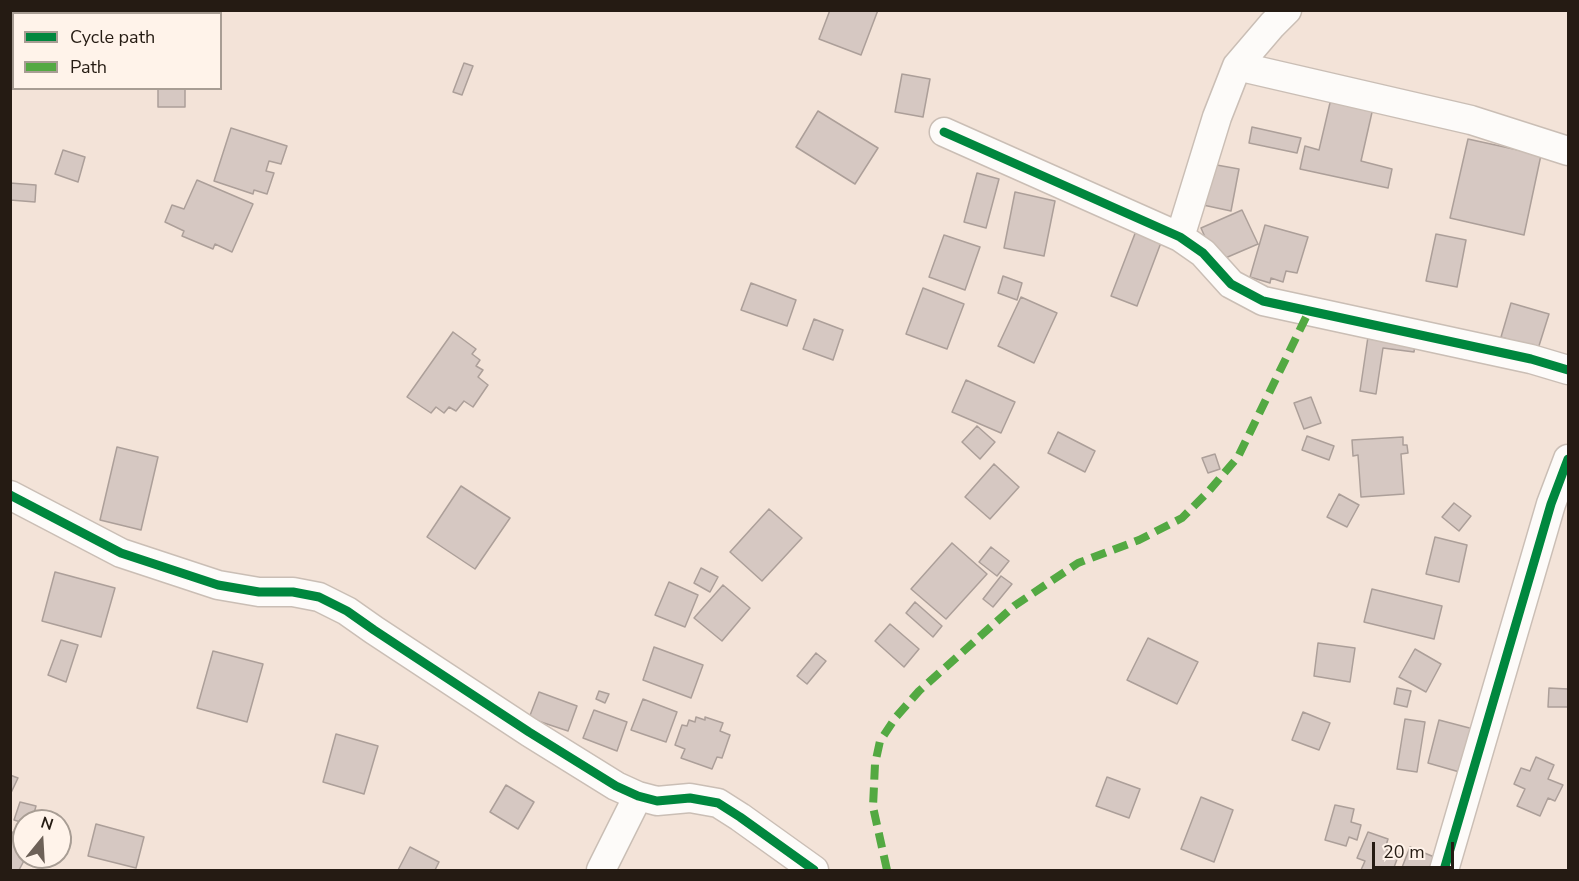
<!DOCTYPE html>
<style>
body{margin:0}
#map{position:relative;width:1579px;height:881px;overflow:hidden;background:#f3e3d8;font-family:"Nunito Sans",sans-serif}
canvas{display:block}
.frame{position:absolute;inset:0;border:12px solid #251b13;pointer-events:none}
.legend{position:absolute;left:12px;top:12px;width:210px;height:78px;box-sizing:border-box;background:#fff3ea;border:2px solid #a89d94;margin:0;padding:8px 10px;list-style:none;font-size:18px;color:#251b13}
.legend li{display:flex;align-items:center;gap:12px;height:30px}
.legend b{width:30px;border:2px solid #a89d94}
.north{position:absolute;left:12px;top:809px;width:60px;height:60px;box-sizing:border-box;background:#fff3ea;border:2px solid #a89d94;border-radius:50%;rotate:18deg;font-size:16px;font-weight:700;line-height:24px;text-align:center;color:#251b13}
.north::after{content:'';display:block;margin:auto;width:21px;height:27px;background:#6d6158;clip-path:polygon(50% 0,100% 100%,50% 72%,0 100%)}
.scale{position:absolute;left:1372px;top:842px;width:82px;height:27px;box-sizing:border-box;border:3px solid #251b13;border-top:0;padding-left:8px;font-size:18px;line-height:21px;white-space:nowrap;color:#251b13;-webkit-text-stroke:4px #fff3ea;paint-order:stroke}
</style>
<div id="map">
<canvas width="1579" height="881"></canvas>
<div class="frame"></div>
<ul class="legend">
<li><b style="height:8px;background:#00873e"></b>Cycle path</li>
<li><b style="height:8px;background:#53a942"></b>Path</li>
</ul>
<div class="north">N</div>
<div class="scale">20 m</div>
</div>
<script>
const ctx = document.querySelector('canvas').getContext('2d');
ctx.lineJoin = 'round';
function fillPath(path, color) { ctx.fillStyle = color; ctx.fill(path, 'evenodd'); }
const poly = rows => new Path2D(rows.map(r => 'M' + r).join(''));
function trace(path, color, width, dash) { ctx.strokeStyle = color; ctx.lineWidth = width; ctx.lineCap = dash ? 'butt' : 'round'; ctx.setLineDash(dash || []); ctx.stroke(path); }
const building = poly([
 [830,10,878,10,861,55,819,39,830,10],
 [464,63,473,66,462,95,453,92,464,63],
 [902,74,930,79,923,117,895,112,902,74],
 [158,88,185,88,185,107,158,107,158,88],
 [1333,90,1375,99,1361,161,1392,169,1388,188,1300,169,1305,146,1319,150,1333,90],
 [818,111,878,148,855,184,796,147,818,111],
 [1252,127,1301,138,1297,153,1249,143,1252,127],
 [231,128,287,146,281,164,269,161,266,171,274,173,267,194,254,190,253,194,214,181,231,128],
 [1468,139,1541,155,1524,235,1450,218,1468,139],
 [63,150,85,157,78,182,55,174,63,150],
 [1211,164,1239,169,1231,211,1203,205,1211,164],
 [977,173,999,179,986,228,964,222,977,173],
 [197,180,253,204,232,252,215,244,213,249,182,236,184,231,165,222,172,205,184,209,197,180],
 [10,183,36,185,35,202,10,200,10,183],
 [1015,192,1055,201,1044,256,1004,248,1015,192],
 [1242,210,1258,244,1216,262,1201,228,1242,210],
 [1265,225,1308,237,1297,273,1286,271,1283,282,1271,278,1270,283,1250,277,1265,225],
 [1136,231,1162,240,1137,306,1111,296,1136,231],
 [1436,234,1466,240,1457,287,1426,281,1436,234],
 [944,235,980,247,965,290,929,277,944,235],
 [1003,276,1022,283,1017,300,998,293,1003,276],
 [751,283,796,300,787,326,741,310,751,283],
 [923,288,964,304,947,349,906,334,923,288],
 [1021,297,1057,313,1034,363,998,346,1021,297],
 [1511,303,1549,314,1538,349,1501,337,1511,303],
 [814,319,843,330,833,360,803,349,814,319],
 [1369,330,1416,337,1414,352,1383,348,1376,394,1360,391,1369,330],
 [453,332,476,349,472,354,480,360,476,366,483,370,478,377,488,385,473,407,464,401,456,411,449,407,444,413,436,407,431,413,407,397,453,332],
 [966,380,1015,402,1001,433,952,412,966,380],
 [1311,397,1321,423,1304,429,1294,403,1311,397],
 [977,426,995,442,980,459,962,442,977,426],
 [1058,432,1095,451,1085,472,1048,453,1058,432],
 [1307,436,1334,446,1329,460,1302,450,1307,436],
 [1403,437,1403,445,1407,445,1408,453,1401,454,1404,494,1361,497,1358,455,1353,456,1352,440,1403,437],
 [117,447,158,457,141,530,100,520,117,447],
 [1215,454,1220,469,1208,473,1202,458,1215,454],
 [994,464,1019,487,990,519,965,497,994,464],
 [461,486,510,518,475,569,427,537,461,486],
 [1339,494,1359,505,1347,527,1327,517,1339,494],
 [1454,503,1471,516,1459,531,1442,517,1454,503],
 [769,509,802,538,762,581,730,552,769,509],
 [1435,537,1467,545,1459,582,1426,574,1435,537],
 [952,543,987,574,946,619,911,589,952,543],
 [991,547,1009,561,997,576,979,562,991,547],
 [701,568,718,577,710,592,694,583,701,568],
 [55,572,115,588,101,637,42,621,55,572],
 [1001,576,1012,584,993,607,983,599,1001,576],
 [669,582,698,595,685,627,655,615,669,582],
 [723,585,750,608,722,641,694,618,723,585],
 [1372,589,1442,606,1434,639,1364,622,1372,589],
 [915,602,942,626,933,637,906,613,915,602],
 [890,624,919,649,904,667,875,641,890,624],
 [1148,638,1198,662,1177,704,1127,680,1148,638],
 [61,640,78,645,66,682,48,675,61,640],
 [1318,643,1355,648,1350,682,1314,676,1318,643],
 [654,647,703,665,691,698,643,680,654,647],
 [1415,649,1441,664,1426,692,1399,677,1415,649],
 [213,651,263,664,247,722,197,708,213,651],
 [816,653,826,661,807,684,797,676,816,653],
 [1397,688,1411,691,1407,707,1394,704,1397,688],
 [1549,688,1568,689,1568,707,1548,707,1549,688],
 [599,691,609,694,605,703,596,699,599,691],
 [539,692,577,706,568,731,529,718,539,692],
 [643,699,677,712,666,742,631,730,643,699],
 [594,710,627,722,617,751,583,738,594,710],
 [1303,712,1330,723,1319,750,1292,740,1303,712],
 [696,717,705,720,705,717,723,723,720,731,730,735,722,758,717,757,712,769,681,758,685,749,675,745,682,725,687,726,689,720,695,722,696,717],
 [1405,719,1425,722,1417,772,1397,769,1405,719],
 [1439,720,1481,731,1470,775,1428,763,1439,720],
 [336,734,378,746,364,794,323,782,336,734],
 [1536,757,1554,765,1548,779,1563,785,1555,801,1548,798,1540,816,1517,806,1525,789,1514,784,1521,768,1530,771,1536,757],
 [10,775,18,778,10,795,10,775],
 [1107,777,1140,789,1129,818,1096,806,1107,777],
 [506,785,534,802,518,829,490,812,506,785],
 [1201,797,1233,810,1214,862,1181,849,1201,797],
 [20,802,36,806,32,821,24,821,24,823,14,820,20,802],
 [1335,805,1354,809,1351,822,1361,825,1357,840,1349,837,1346,846,1325,840,1335,805],
 [96,824,144,837,136,868,88,856,96,824],
 [12,832,24,839,24,857,26,857,19,870,10,870,12,832],
 [1368,832,1388,839,1385,849,1399,854,1393,870,1361,870,1365,861,1357,858,1368,832],
 [410,847,439,862,435,870,398,870,410,847],
 [1410,847,1444,861,1440,870,1401,870,1410,847]
]);
const street = poly([
 [1237,66,1471,120,1568,151],
 [944,132,1180,237,1203,253,1231,284,1263,301,1531,359,1568,370],
 [1180,237,1217,117,1237,66,1272,25,1287,10],
 [10,495,121,553,218,585,259,592,293,592,319,597,347,611,374,630,529,732,616,786,638,796,657,801,690,798,718,803,740,817,814,870],
 [601,870,638,796],
 [1444,870,1551,504,1568,459]
]);
const quiet = poly([
 [887,870,873,807,875,764,880,741,896,717,919,691,1014,606,1078,563,1139,540,1182,518,1208,492,1238,457,1309,311]
]);
const cycleway = poly([
 [944,132,1180,237,1203,253,1231,284,1263,301,1531,359,1568,370],
 [10,495,121,553,218,585,259,592,293,592,319,597,347,611,374,630,529,732,616,786,638,796,657,801,690,798,718,803,740,817,814,870],
 [1444,870,1551,504,1568,459]
]);
fillPath(building, '#d6c8c2');
trace(building, '#ac9f99', 1.5);
trace(street, '#cabeb5', 31);
trace(street, '#fdfbf9', 28);
trace(quiet, '#53a942', 8, [15, 8]);
trace(cycleway, '#00873e', 9);
</script>
